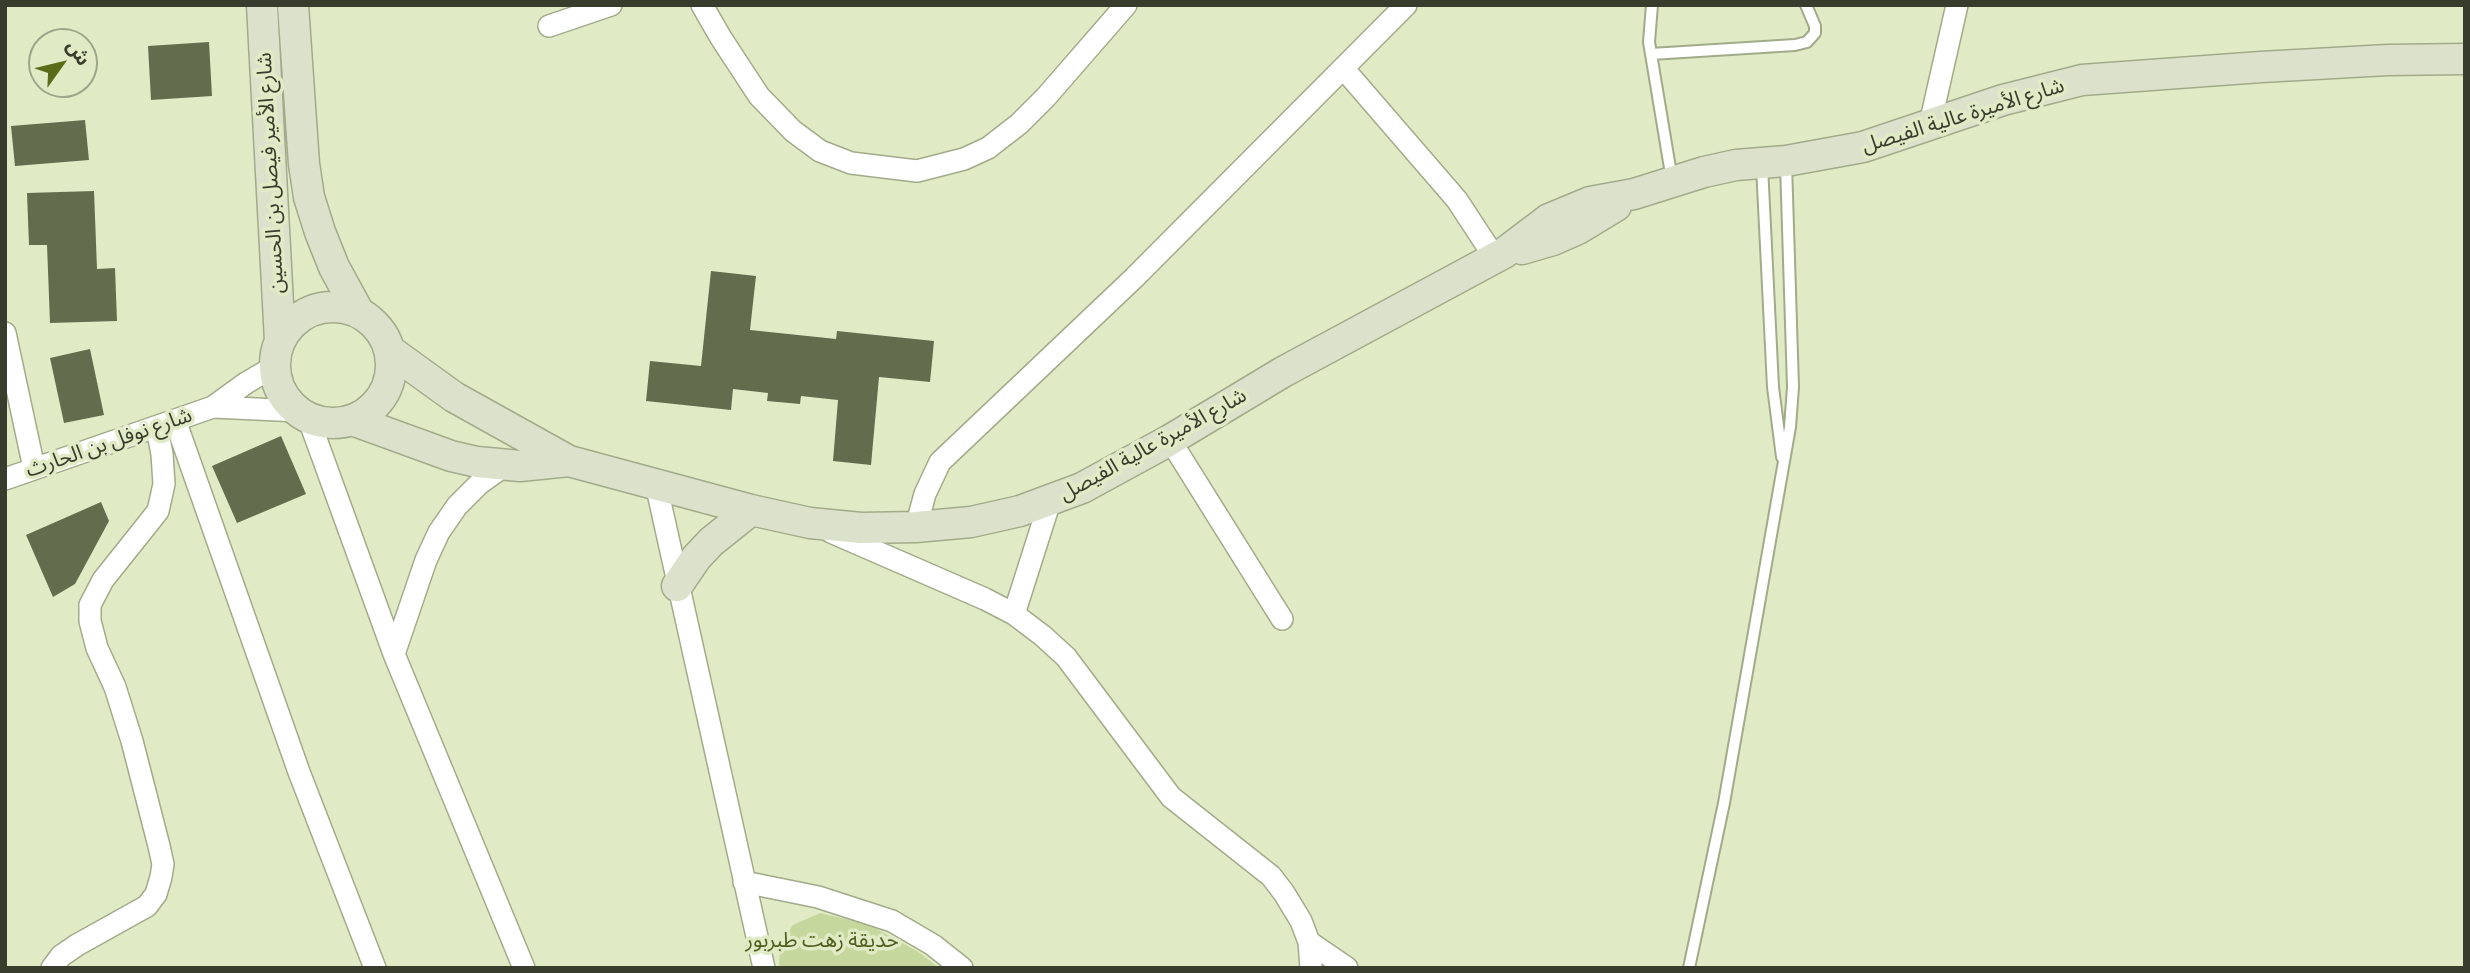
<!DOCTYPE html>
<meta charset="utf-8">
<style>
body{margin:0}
#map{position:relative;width:2470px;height:973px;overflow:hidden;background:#e0ebc6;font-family:"PT Sans Narrow","Noto Sans Arabic",sans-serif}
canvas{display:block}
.frame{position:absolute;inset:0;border:7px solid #383c2d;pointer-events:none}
.north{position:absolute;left:28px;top:28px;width:70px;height:70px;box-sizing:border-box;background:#e0ebc6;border:2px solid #9da589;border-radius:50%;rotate:56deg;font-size:19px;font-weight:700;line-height:28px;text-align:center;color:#383c2d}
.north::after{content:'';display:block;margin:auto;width:24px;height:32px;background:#5a6c18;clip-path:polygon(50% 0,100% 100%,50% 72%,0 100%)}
</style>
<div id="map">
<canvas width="2470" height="973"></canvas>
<div class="frame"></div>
<div class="north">ش</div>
</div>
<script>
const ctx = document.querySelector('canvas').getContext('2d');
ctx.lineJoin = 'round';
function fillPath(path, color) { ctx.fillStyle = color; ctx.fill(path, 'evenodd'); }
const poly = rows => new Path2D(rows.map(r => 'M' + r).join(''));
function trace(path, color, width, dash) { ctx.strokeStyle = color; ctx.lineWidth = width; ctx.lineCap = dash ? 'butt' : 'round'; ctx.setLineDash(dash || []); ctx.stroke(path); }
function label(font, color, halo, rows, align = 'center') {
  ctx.font = font + ' "PT Sans Narrow","Noto Sans Arabic",sans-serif'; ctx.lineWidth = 7; ctx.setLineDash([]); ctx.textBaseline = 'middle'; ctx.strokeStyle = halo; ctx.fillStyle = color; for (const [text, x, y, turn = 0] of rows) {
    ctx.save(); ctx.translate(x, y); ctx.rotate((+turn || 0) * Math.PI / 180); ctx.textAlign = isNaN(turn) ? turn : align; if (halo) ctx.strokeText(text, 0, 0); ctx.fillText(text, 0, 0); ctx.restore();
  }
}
const green = poly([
 [820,913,870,925,920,953,939,968,779,968,780,944,793,925]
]);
const building = poly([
 [209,42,212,96,151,100,148,46],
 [85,120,89,160,15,166,11,126],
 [94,191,97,269,115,268,117,321,50,323,47,245,29,245,27,193],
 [711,271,756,276,750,330,836,339,837,331,934,341,930,382,879,377,871,465,833,461,838,400,801,396,800,404,767,401,768,393,733,389,731,410,646,401,650,361,701,366],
 [90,349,104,415,64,423,50,358],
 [281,436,306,494,237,523,212,466],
 [101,502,109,521,75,584,53,597,26,535]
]);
const lane = poly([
 [1652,5,1649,42,1672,180],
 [1651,54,1795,45,1807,42,1815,33,1815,26,1806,5],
 [1762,166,1773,387,1782,457],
 [1689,968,1724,803,1790,427,1793,387,1786,164]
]);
const street = poly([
 [702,5,721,38,759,96,793,131,820,151,851,163,917,171,964,159,988,148,1019,124,1046,97,1126,5],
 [549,26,611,5],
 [1343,68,1457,200,1495,258],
 [1930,124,1957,5],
 [5,333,34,468],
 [213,407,299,411],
 [308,417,394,654,524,968],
 [175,420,299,772,375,968],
 [1170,440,1282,619],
 [5,479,213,407,246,383,275,366],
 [656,484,764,968],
 [916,527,925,494,940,462,1134,278,1406,5],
 [831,532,985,599,1014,614,1043,636,1066,657,1171,797,1271,876,1284,893,1301,921,1309,942,1311,968],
 [1014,614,1050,501],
 [394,654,426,560,439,532,457,506,479,484,504,466],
 [744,882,818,897,892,921,933,945,962,968],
 [1309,942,1347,968],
 [52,968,61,956,77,945,147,906,156,894,161,877,163,864,159,846,132,741,115,687,97,648,90,621,90,605,103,580,158,511,164,484,162,454,157,428]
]);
const secondary = poly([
 [262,5,280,341],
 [293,5,304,164,309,197,320,232,334,267,359,313],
 [1522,249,1553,240,1578,229,1616,206],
 '275 365a58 58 0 1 1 116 0a58 58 0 1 1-116 0Z',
 [389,350,454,397,569,461,751,510,810,523,861,528,916,527,971,522,1020,511,1082,488,1170,440,1283,372,1504,253,1549,219,1590,202,1634,194,1704,172,1736,165,1786,161,1863,147,2003,100,2082,80,2261,67,2388,60,2465,59],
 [352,420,451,456,477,462,520,466,569,461],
 [677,586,696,558,711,542,751,510]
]);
const streetNames = [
 ["شارع الأميرة عالية الفيصل",1963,116,-17],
 ["شارع الأمير فيصل بن الحسين",271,173,-93],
 ["شارع نوفل بن الحارث",109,443,-19],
 ["شارع الأميرة عالية الفيصل",1153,445,-29]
];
const parkNames = [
 ["حديقة زهت طبربور",822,941]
];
fillPath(green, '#c6d79d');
fillPath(building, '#636c4c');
trace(lane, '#a1ab89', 14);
trace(street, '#a1ab89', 24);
trace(secondary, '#a1ab89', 33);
trace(lane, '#fff', 10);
trace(street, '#fff', 21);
trace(secondary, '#dbe1ca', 30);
label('21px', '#383c2d', '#e0ebc6', streetNames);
label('21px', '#4f5e1e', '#e0ebc6', parkNames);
</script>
